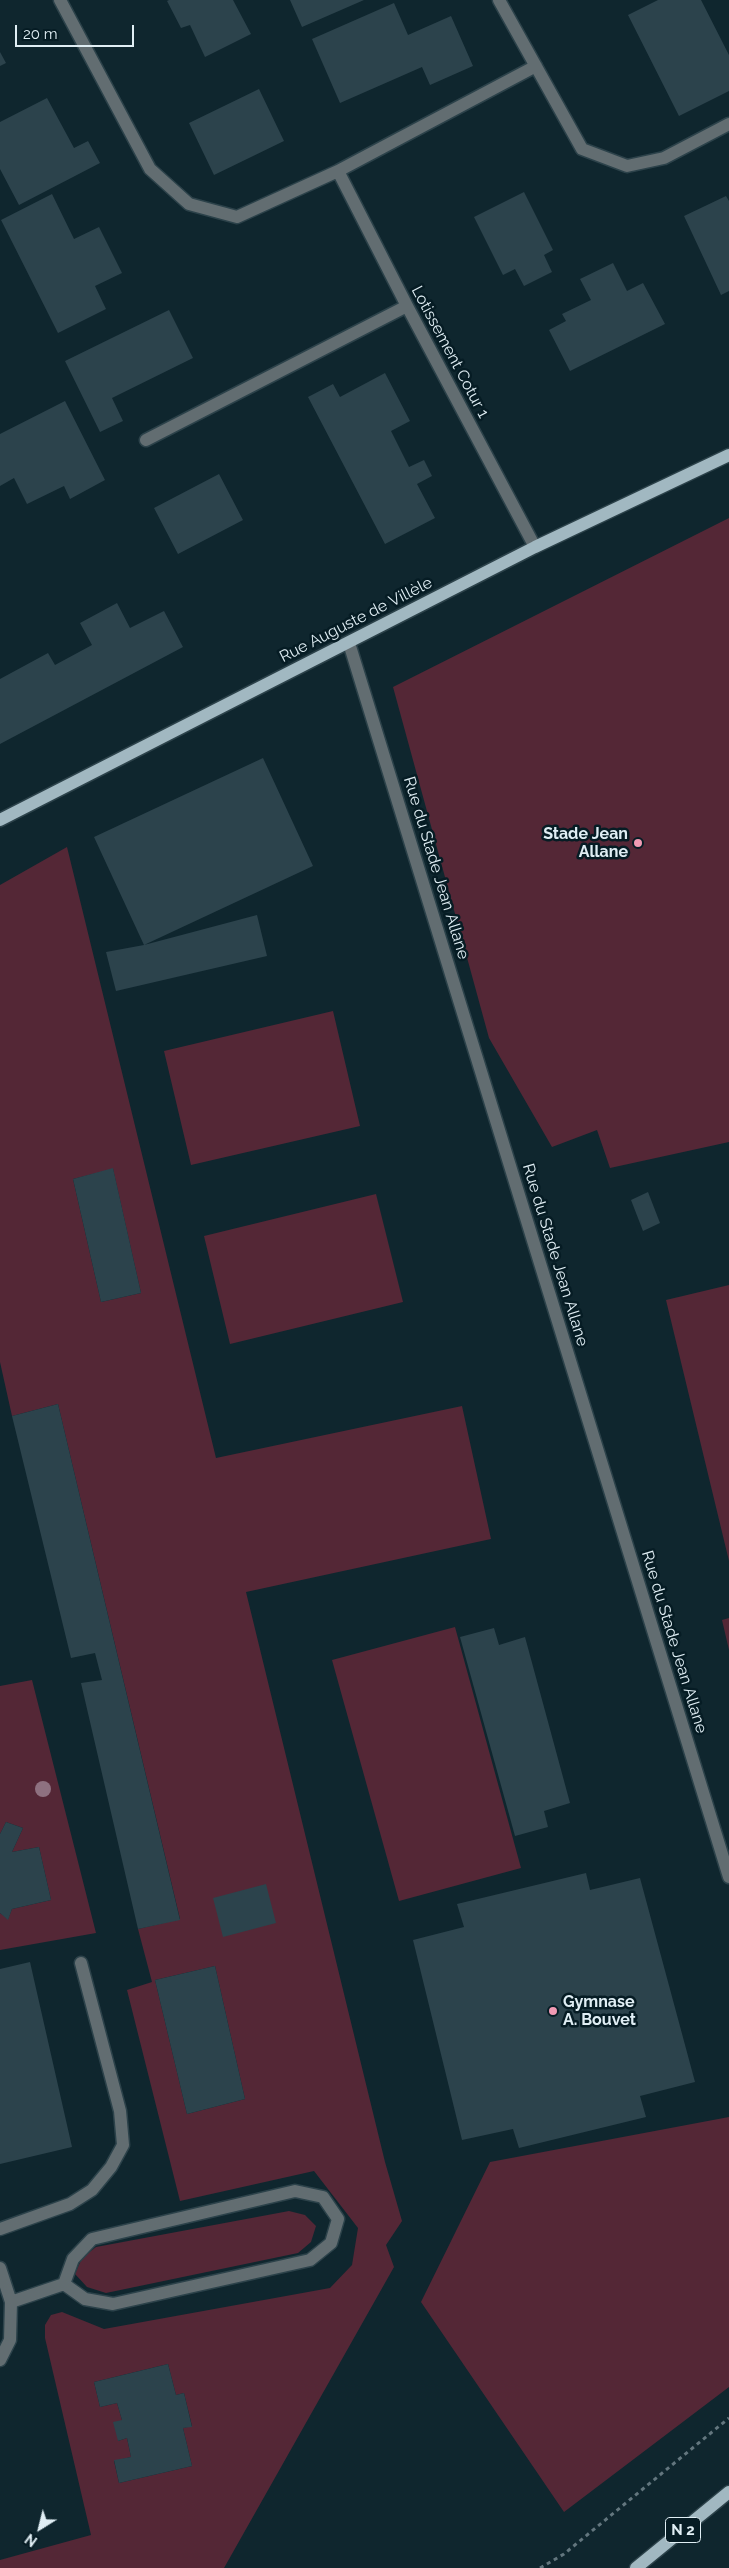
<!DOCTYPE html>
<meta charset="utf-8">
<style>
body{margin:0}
#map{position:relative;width:729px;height:2568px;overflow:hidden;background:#0f262e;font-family:Raleway,sans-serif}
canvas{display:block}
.north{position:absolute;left:15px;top:2503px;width:50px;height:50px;-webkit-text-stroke:4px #061c24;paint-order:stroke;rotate:216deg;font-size:14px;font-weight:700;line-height:20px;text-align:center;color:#e0eef4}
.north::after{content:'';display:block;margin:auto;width:18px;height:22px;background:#e0eef4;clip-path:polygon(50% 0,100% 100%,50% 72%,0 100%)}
.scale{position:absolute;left:15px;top:25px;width:119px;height:22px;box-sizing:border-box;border:2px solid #e0eef4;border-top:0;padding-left:6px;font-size:15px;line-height:18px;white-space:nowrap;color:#e0eef4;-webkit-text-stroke:4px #061c24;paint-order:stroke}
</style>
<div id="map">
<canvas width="729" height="2568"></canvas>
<div class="north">N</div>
<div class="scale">20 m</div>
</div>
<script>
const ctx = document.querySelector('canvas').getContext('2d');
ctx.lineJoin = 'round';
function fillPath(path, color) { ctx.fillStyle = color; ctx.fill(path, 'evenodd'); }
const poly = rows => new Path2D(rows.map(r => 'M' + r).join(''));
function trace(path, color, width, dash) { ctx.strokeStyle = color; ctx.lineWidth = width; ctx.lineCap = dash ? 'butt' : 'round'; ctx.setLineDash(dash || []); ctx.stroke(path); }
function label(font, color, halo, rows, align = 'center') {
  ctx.font = font + ' Raleway,sans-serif'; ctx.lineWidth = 5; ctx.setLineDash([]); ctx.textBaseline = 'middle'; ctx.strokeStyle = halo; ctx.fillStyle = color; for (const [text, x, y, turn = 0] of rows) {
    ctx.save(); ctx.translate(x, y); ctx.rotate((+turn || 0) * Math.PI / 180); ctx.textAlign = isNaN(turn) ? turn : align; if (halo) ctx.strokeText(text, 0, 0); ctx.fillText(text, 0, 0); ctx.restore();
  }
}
const green = poly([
 [729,518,729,1142,610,1168,597,1130,552,1147,489,1038,393,687],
 [67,847,216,1458,462,1406,491,1539,246,1592,385,2162,402,2221,386,2245,394,2267,224,2568,0,2568,0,2560,91,2535,45,2338,45,2325,51,2315,62,2312,104,2329,330,2288,352,2265,358,2228,314,2171,180,2201,127,1990,152,1982,138,1929,180,1919,58,1404,12,1416,0,1362,0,885],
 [113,1169,141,1293,101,1302,73,1179],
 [215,1966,245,2099,187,2114,155,1980],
 [168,2364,176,2395,184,2393,192,2426,183,2428,192,2466,119,2483,114,2461,131,2457,127,2438,118,2441,122,2420,117,2403,100,2407,94,2382],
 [333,1011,360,1126,191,1165,164,1051],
 [376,1194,403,1302,230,1344,204,1236],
 [729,1285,729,1561,666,1300],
 [729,1618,729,1650,722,1620],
 [455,1627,521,1868,399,1901,332,1660],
 [32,1680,96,1933,0,1950,0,1913,8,1919,12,1909,51,1900,39,1847,12,1852,23,1828,6,1822,0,1834,0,1686],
 [729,2117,729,2387,564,2512,421,2302,490,2162],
 [289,2211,305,2215,316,2226,311,2242,298,2253,106,2293,87,2287,75,2274,82,2258,96,2247]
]);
const building = poly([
 [169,0,233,0,251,34,205,57,190,25,181,28,167,1],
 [290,0,364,0,302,27],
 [658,0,701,0,729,55,729,91,679,116,628,15],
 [394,3,408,35,451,16,473,66,430,85,422,67,340,103,312,39],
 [0,52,6,63,0,66],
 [259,89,284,141,214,175,189,123],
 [47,98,74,148,88,141,100,163,19,205,0,169,0,122],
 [524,192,553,250,544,255,552,272,524,286,515,269,503,275,474,217],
 [52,194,74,239,99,227,122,273,95,286,106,309,58,333,1,220],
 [726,196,729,201,729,291,721,295,684,216],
 [613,263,627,291,643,283,665,324,570,371,549,330,566,321,562,314,591,300,580,279],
 [169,310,193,358,112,398,123,421,100,432,65,361],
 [385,373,410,421,391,431,409,467,424,460,432,476,417,484,435,518,385,544,308,397,333,384,340,397],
 [65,401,105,480,70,499,64,486,27,504,14,478,0,486,0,434],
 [219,474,243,520,178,554,154,508],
 [117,603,130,628,164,611,183,647,0,744,0,679,48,653,55,665,92,645,80,623],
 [263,758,313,866,144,945,257,915,267,956,116,991,106,952,144,945,94,837],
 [113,1168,141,1293,101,1302,73,1179],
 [648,1192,660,1223,643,1231,631,1200],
 [58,1404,180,1920,138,1929,81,1683,102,1680,95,1653,71,1658,12,1416],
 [494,1628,499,1645,525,1637,570,1803,544,1811,548,1827,515,1836,460,1637],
 [6,1822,23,1828,12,1852,39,1847,51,1900,12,1909,8,1920,0,1913,0,1834],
 [586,1873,590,1890,640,1878,695,2082,640,2096,646,2117,519,2148,513,2129,462,2140,413,1940,464,1927,457,1904],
 [266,1884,276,1923,223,1937,213,1898],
 [30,1962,72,2147,0,2164,0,1969],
 [215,1966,245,2099,187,2114,155,1980],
 [168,2364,176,2395,184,2393,192,2427,183,2428,192,2466,119,2483,114,2460,131,2457,127,2438,118,2441,113,2422,122,2420,117,2403,100,2407,94,2382]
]);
const path = poly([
 [540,2568,564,2554,729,2418]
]);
const minor = poly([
 [60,0,150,169,189,204,237,217,338,171,536,66],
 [499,0,582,149,627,166,664,158,729,124],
 [338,171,407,306,535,547],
 [146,440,407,306],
 [349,643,729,1877],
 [0,2229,70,2204,92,2190,111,2167,123,2145,120,2111,81,1963],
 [0,2268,11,2302,10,2340,0,2360],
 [11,2302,64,2284,73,2259,92,2239,295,2191,323,2197,338,2219,331,2243,310,2260,113,2304,85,2299,64,2284]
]);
const major = poly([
 [0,820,535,547,729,455],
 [636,2568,729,2492]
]);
const trees = [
 [43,1789]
];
const markers = [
 [638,843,5,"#f19ab3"],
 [553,2011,5,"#f19ab3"]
];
const shields = [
 [683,2530,35]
];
const shieldNames = [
 ["N 2",683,2530]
];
const streetNames = [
 ["Lotissement Cotur 1",450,352,62],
 ["Rue Auguste de Villèle",356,620,-27],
 ["Rue du Stade Jean Allane",436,868,73],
 ["Rue du Stade Jean Allane",555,1255,73],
 ["Rue du Stade Jean Allane",674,1642,73]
];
const poiNames = [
 ["Stade Jean",628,834],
 ["Allane",628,852],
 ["Gymnase",563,2002,"left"],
 ["A. Bouvet",563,2020,"left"]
];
fillPath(green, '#542736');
fillPath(building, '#2c434c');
trace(minor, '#2c424a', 15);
trace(major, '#2c424a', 15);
trace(path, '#63767e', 3, [4, 4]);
trace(minor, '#626d71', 12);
trace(major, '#a1b8c1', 12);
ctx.fillStyle = '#8e7180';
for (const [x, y] of trees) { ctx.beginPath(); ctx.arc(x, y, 8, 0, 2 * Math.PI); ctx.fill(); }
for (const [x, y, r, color] of markers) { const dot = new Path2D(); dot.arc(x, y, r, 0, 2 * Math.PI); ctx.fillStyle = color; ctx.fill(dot); trace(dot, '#061c24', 2); }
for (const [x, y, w] of shields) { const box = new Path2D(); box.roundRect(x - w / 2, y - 12.5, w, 25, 4); ctx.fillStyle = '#061c24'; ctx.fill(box); trace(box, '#e0eef4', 1); }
label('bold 15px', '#e0eef4', null, shieldNames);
label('16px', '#e0eef4', '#061c24', streetNames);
label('bold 16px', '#e0eef4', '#061c24', poiNames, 'right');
</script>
